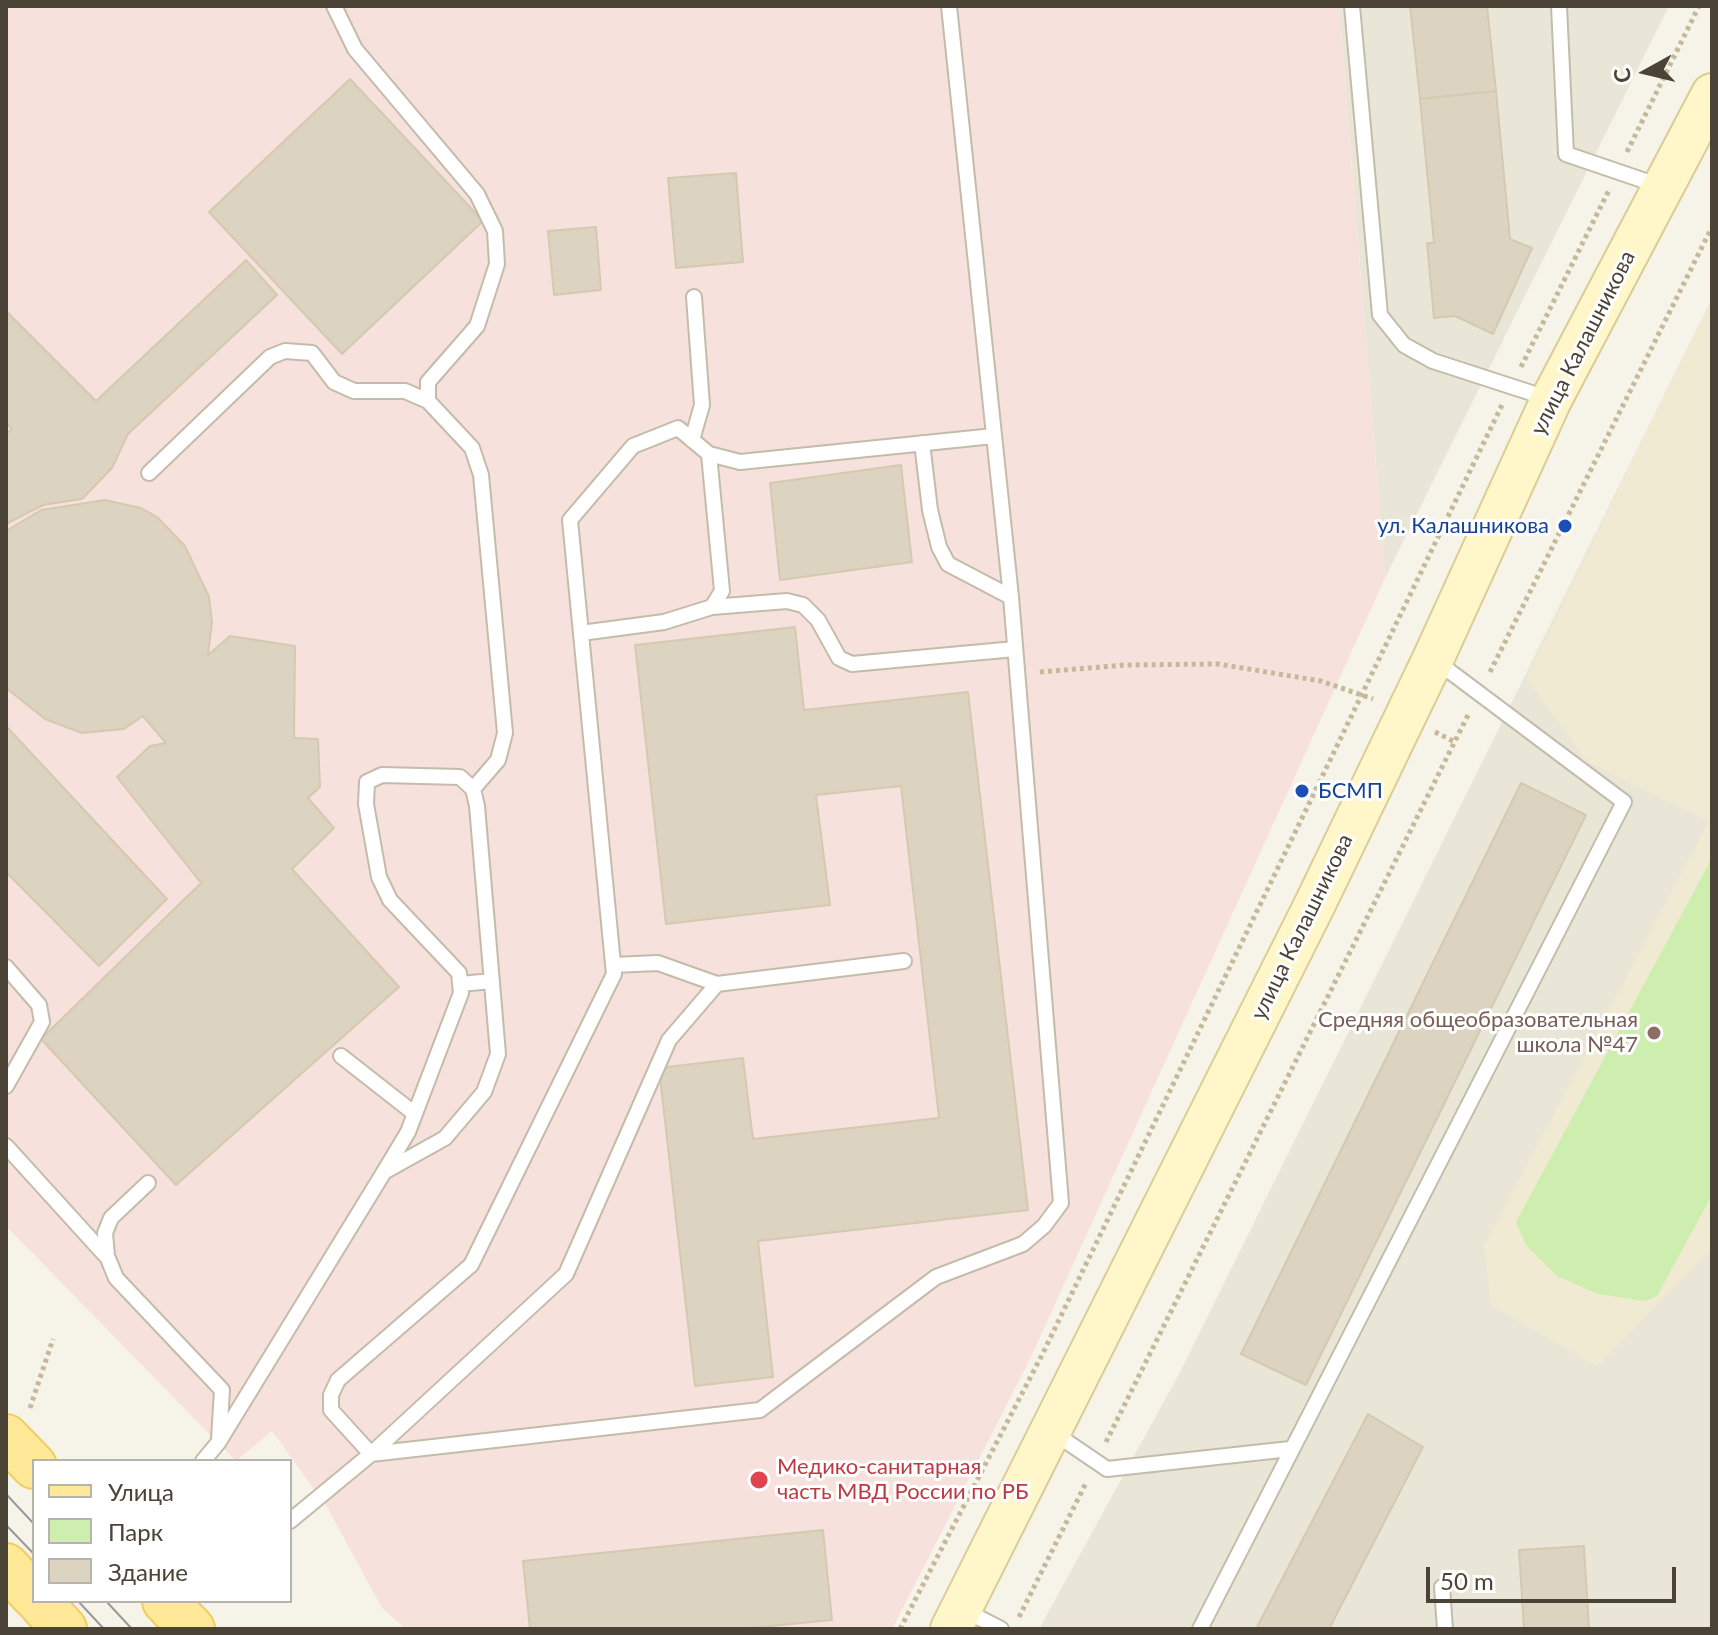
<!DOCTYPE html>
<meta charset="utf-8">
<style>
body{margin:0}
#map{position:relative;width:1718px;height:1635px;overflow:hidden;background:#f6f3e9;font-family:Lato,sans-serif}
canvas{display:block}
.frame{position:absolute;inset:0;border:8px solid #4b4436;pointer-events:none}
.legend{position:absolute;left:32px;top:1459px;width:260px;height:144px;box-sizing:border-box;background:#fff;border:2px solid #b7b4af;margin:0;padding:10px 14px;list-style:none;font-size:24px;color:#4b4436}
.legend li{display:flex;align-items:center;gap:16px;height:40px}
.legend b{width:40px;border:2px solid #b7b4af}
.north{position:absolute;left:1606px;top:32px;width:80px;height:80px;-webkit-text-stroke:6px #fff;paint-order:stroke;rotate:262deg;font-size:22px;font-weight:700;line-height:32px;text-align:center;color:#4b4436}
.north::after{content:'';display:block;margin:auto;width:28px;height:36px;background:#4b4436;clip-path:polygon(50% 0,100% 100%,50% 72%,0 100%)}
.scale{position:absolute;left:1426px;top:1567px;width:250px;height:36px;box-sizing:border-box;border:4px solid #4b4436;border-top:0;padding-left:10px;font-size:24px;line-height:28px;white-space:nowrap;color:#4b4436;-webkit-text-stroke:6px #fff;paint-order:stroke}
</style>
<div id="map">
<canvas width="1718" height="1635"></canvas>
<div class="frame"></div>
<ul class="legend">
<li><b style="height:10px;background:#ffe999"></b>Улица</li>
<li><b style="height:22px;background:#cdeeae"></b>Парк</li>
<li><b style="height:22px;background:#dcd3c0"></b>Здание</li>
</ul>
<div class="north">С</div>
<div class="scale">50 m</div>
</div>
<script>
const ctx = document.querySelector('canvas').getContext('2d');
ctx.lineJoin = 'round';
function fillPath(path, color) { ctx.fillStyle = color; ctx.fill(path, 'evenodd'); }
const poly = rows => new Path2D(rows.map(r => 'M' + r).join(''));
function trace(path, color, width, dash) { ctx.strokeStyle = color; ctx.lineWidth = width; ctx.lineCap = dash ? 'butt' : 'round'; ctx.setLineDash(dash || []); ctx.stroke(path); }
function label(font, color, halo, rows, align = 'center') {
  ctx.font = font + ' Lato,sans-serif'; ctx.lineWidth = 6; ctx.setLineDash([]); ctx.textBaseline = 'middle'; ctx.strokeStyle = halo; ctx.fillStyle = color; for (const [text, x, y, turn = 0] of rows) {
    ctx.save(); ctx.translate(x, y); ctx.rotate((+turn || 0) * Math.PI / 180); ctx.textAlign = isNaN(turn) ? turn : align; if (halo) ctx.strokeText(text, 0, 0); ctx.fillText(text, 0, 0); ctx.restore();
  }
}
const residential = poly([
 [1339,6,1669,6,1385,578],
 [1712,298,1712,1629,1039,1629,1179,1374]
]);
const education = poly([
 [1712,298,1712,1249,1597,1366,1491,1305,1484,1246,1709,821,1587,761,1526,678]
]);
const medical = poly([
 [6,6,1339,6,1385,578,1030,1359,892,1629,406,1629,382,1608,327,1507,272,1431,236,1461,6,1226]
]);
const green = poly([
 [1712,858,1712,1195,1657,1296,1645,1301,1598,1294,1557,1276,1526,1245,1516,1222]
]);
const building = poly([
 [1410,6,1487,6,1496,91,1420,99,1410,6],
 [350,79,483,221,342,354,209,212,350,79],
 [1496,91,1510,239,1532,248,1493,334,1455,316,1434,318,1427,243,1434,243,1420,99,1496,91],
 [736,173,743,262,676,268,668,178,736,173],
 [596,227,601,290,554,295,548,231,596,227],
 [246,260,277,295,128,434,112,468,82,499,43,505,6,524,6,434,12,429,6,423,6,311,96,401,246,260],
 [901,465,912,562,780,580,770,483,901,465],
 [105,500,141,508,157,517,185,546,209,597,212,622,208,655,230,636,295,646,294,738,318,739,320,787,308,798,334,828,292,869,399,987,176,1185,41,1039,201,883,117,777,150,746,166,743,143,716,124,729,82,733,45,719,6,688,6,531,41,510,105,500],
 [795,627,804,710,968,692,1028,1210,758,1241,773,1377,695,1386,659,1068,743,1058,753,1139,939,1118,901,786,816,795,830,905,666,924,635,645,795,627],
 [6,726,167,899,99,966,6,872,6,726],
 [1521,783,1586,815,1306,1385,1241,1354,1521,783],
 [1368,1414,1423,1447,1329,1629,1256,1629,1368,1414],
 [823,1530,832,1620,740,1629,530,1629,523,1561,823,1530],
 [1584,1546,1589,1629,1524,1629,1519,1550,1584,1546]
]);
const path = poly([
 [1627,152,1699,6],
 [1521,367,1609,190],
 [1040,672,1125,665,1218,664,1321,681,1373,699],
 [1490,672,1712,227],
 [1435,732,1455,742],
 [30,1408,53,1339],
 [1106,1442,1469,713],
 [1019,1617,1086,1483],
 [900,1629,1043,1353,1502,405]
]);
const lane = poly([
 [334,6,355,49,477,194,495,231,497,264,477,326,428,382,428,401,472,448,481,475,505,733,498,760,473,789],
 [1352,6,1380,315,1404,345,1433,361,1547,398],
 [1559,6,1566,154,1660,186],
 [692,440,702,405,694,297],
 [922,443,930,510,939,547,948,564,1011,597],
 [149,473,270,357,285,351,312,353,334,382,354,391,405,391,428,401],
 [712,607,787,601,803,605,818,620,839,658,852,664,1015,649],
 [581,633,664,622,712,607,722,591,709,454],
 [904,961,717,984,669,1040,566,1274,371,1454,331,1410,331,1395,338,1380,471,1265,614,974,570,520,633,446,678,428,709,454,740,462,994,436],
 [613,965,658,963,717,984],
 [6,967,39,1005,42,1022,6,1086],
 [460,984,492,981],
 [341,1056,415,1114],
 [6,1146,106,1256],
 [148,1183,111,1218,105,1233,107,1256,116,1278,222,1390,219,1439],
 [1054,1433,1107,1469,1290,1449],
 [203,1461,218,1443,384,1172,408,1132,461,993,459,973,390,900,379,877,366,804,367,782,382,775,460,777,473,789,477,806,498,1054,484,1092,445,1138,384,1172],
 [290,1521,371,1454,760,1410,936,1277,1023,1244,1044,1226,1061,1203,1011,597,949,6],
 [1442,1587,1445,1629],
 [962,1609,1001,1629],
 [1200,1629,1624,802,1436,661]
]);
const secondary = poly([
 [951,1629,1315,904,1433,659,1551,400,1712,94]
]);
const primary = poly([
 [6,1437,34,1466],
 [6,1566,34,1596],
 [39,1601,64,1629],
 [165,1601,192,1629]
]);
const tram = poly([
 [6,1494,34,1524],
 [6,1525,34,1554],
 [78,1601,104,1629],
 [106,1601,132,1629]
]);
const markers = [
 [1565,526,8,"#1a4fb4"],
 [1302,791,8,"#1a4fb4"],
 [1654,1033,8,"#8d6e63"],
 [759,1480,10,"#e0444e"]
];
const streetNames = [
 ["улица Калашникова",1583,343,-63],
 ["улица Калашникова",1302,927,-64]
];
const transitNames = [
 ["ул. Калашникова",1549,526],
 ["БСМП",1318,791,"left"]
];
const educationNames = [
 ["Средняя общеобразовательная",1638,1020],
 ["школа №47",1638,1045]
];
const healthNames = [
 ["Медико-санитарная",777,1467],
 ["часть МВД России по РБ",777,1492]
];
fillPath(residential, '#eae6d7');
fillPath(education, '#f0ead2');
fillPath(medical, '#f7e1dc');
fillPath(green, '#cdeeae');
fillPath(building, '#dcd3c0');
trace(building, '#d5c9af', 2);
trace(lane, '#c3bcaa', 18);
trace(secondary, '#dbcc94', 44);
trace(primary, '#f0ce5d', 48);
trace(path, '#c6b99a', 5, [4, 4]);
trace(lane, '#fff', 14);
trace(secondary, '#fff6ca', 40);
trace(primary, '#ffe999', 44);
trace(tram, '#999', 2);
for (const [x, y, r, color] of markers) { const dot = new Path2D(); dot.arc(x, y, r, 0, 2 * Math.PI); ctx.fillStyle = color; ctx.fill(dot); trace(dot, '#fff', 3); }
label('22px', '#4b4436', '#fff', streetNames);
label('22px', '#164399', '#fff', transitNames, 'right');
label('22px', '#785e54', '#fff', educationNames, 'right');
label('22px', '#be3a42', '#fff', healthNames, 'left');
</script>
